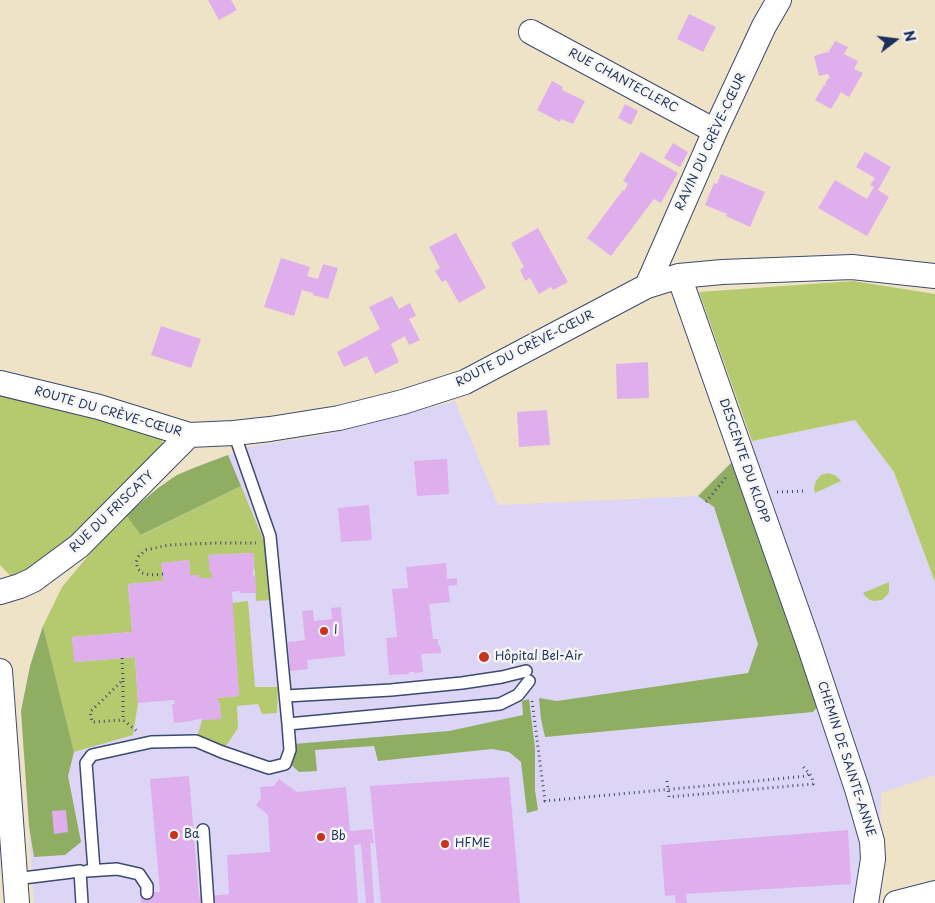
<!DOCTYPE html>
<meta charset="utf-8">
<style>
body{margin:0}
#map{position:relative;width:935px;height:903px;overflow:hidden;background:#efe3c7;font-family:"Playpen Sans",sans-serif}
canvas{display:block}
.north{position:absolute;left:870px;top:15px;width:50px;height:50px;-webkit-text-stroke:4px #f6f6f2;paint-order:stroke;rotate:75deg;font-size:14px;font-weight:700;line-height:20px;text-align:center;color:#1b2f5e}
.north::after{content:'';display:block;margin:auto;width:18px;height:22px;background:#1b2f5e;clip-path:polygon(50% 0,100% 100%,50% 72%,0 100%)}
</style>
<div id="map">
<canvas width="935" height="903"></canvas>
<div class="north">N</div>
</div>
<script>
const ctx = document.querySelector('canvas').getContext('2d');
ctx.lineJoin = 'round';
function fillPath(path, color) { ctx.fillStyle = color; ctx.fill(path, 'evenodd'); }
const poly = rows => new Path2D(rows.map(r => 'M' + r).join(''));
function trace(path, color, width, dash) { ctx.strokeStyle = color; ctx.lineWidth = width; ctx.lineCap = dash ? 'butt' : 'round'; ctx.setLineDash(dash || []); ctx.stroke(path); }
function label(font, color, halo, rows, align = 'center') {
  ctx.font = font + ' "Playpen Sans",sans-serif'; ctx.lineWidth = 5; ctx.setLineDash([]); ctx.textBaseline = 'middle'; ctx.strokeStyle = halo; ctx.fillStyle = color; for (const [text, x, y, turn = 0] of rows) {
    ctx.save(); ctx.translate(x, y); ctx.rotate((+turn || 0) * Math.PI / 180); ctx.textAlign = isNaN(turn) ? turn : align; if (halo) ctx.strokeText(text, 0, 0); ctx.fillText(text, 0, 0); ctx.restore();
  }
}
const built = poly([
 [455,401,498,505,698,496,752,441,855,420,894,472,935,582,935,775,881,793,878,903,34,903,21,711,30,666,35,648,43,626,62,587,88,556,126,515,158,488,177,475,196,467,248,447,324,435]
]);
const green = poly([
 [853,281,935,294,935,582,894,472,855,420,752,441,699,292],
 [0,383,157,425,167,457,20,586,0,565],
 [829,473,836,476,841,481,815,493,814,488,816,481,821,475],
 [241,486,264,541,271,600,256,601,255,575,253,553,209,555,210,573,212,573,212,578,199,578,198,575,190,575,189,560,162,563,163,581,128,584,132,632,72,637,75,662,135,657,138,703,133,735,74,752,43,626,62,587,88,556,126,515,142,535],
 [889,582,889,592,887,595,882,600,874,601,870,600,865,596,863,593],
 [248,601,255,687,278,687,277,713,262,714,258,704,237,706,238,728,222,752,196,741,202,720,221,718,219,701,217,700,216,698,239,696,232,603]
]);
const forest = poly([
 [228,455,241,486,141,535,126,515,158,488,177,475,196,467],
 [732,462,818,706,813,712,545,737,541,719,539,698,557,701,748,673,758,644,714,507,698,496],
 [43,626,74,752,68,776,81,842,65,855,34,857,29,826,21,711,30,666],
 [529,699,535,748,535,790,538,810,527,813,521,762,509,752,492,749,378,761,374,746,315,750,317,771,299,772,289,763,294,744,449,731,523,715,522,701]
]);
const building = poly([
 [208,0,231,0,237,10,219,20],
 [689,14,716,27,703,52,677,39],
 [835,41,848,47,844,54,858,61,854,69,863,73,849,97,840,92,840,94,831,109,815,100,824,85,826,86,827,85,825,84,828,79,830,78,828,74,819,76,814,56,827,52,828,53],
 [552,81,563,87,562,90,585,101,573,124,561,119,560,122,537,110],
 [625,104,638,111,631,125,618,118],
 [673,143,688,152,680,167,664,158],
 [641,152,678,173,661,203,654,199,611,256,587,238,623,190,624,191,628,184,623,181],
 [865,152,891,167,878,190,889,197,867,236,818,208,835,180,867,199,874,187,870,185,875,178,856,167],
 [721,174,765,192,750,227,726,216,727,214,705,205,714,183,717,184],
 [538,228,568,282,553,290,551,287,539,294,530,278,525,281,520,270,524,267,511,243],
 [456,233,486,288,459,303,446,280,442,282,435,271,440,268,429,247],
 [281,258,310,267,307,276,318,279,323,264,338,268,328,299,313,295,313,293,302,290,294,316,264,307],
 [392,296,399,309,410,303,416,316,409,319,420,340,409,345,405,336,391,344,399,362,375,374,367,356,344,367,337,352,380,329,369,307],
 [161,326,201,339,191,368,151,355],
 [648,362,649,398,617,399,616,364],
 [547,410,550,445,519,447,517,412],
 [447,459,449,494,417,496,414,461],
 [369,505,372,540,341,542,338,508],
 [253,553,254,569,253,569,253,576,255,575,256,593,240,593,240,591,232,592,239,696,216,698,217,700,219,700,221,719,202,720,202,719,193,720,193,721,174,723,172,704,175,704,174,700,138,703,135,657,74,662,72,637,132,632,128,584,163,581,161,563,189,560,190,575,199,575,199,578,212,578,212,573,210,573,208,555],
 [446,563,447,579,457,578,457,585,448,586,450,602,429,604,433,639,438,639,438,645,440,645,441,653,421,654,423,672,414,673,414,672,409,672,409,674,389,675,386,638,397,637,392,589,408,588,406,567],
 [341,607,345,656,307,660,308,669,290,671,288,642,305,640,302,611,313,610,314,621,332,619,331,608],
 [189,776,199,897,229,894,227,855,270,852,268,815,256,805,261,799,260,787,274,786,279,779,297,792,346,787,350,831,372,829,374,843,370,843,374,903,366,903,361,844,354,845,358,903,141,903,140,893,160,892,150,779],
 [509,777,520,903,381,903,370,786],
 [66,810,68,832,54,834,52,811],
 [848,830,851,884,686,894,687,903,676,903,675,895,665,896,661,845]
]);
const path = poly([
 [777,492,804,491],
 [706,502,727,476],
 [163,574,150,575,142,573,138,569,136,562,139,556,146,550,169,545,215,543,256,543],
 [122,658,123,680,90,712,92,722,123,720,137,731],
 [123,681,123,720],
 [532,701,545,801,736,783,806,776,809,774],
 [667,781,669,797,813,784,812,777,801,764]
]);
const lane = poly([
 [234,433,270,536,288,724,500,704,518,695,529,681],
 [286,696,391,690,462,683,502,677,526,671],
 [203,830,208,903],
 [94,870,86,763,92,755,151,742,196,741,222,752,269,768,285,764,290,750,288,724],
 [87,871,117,869,139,874,147,886,147,893],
 [15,879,80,871,82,903]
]);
const street = poly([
 [531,32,715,131],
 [679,276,809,645,857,789,872,841,873,859,866,903],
 [647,286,715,131,764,26,779,0],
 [0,383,99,407,189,435,234,433,270,429,339,418,403,402,465,382,647,286,679,276,722,272,852,267,935,276],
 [0,592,20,586,33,580,79,546,189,435],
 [0,671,17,903],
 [896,903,935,893]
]);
const markers = [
 [324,631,5,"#c8321e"],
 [484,657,6,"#c8321e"],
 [174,835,5,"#c8321e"],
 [321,837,5,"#c8321e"],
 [445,844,5,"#c8321e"]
];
const streetNames = [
 ["RUE CHANTECLERC",623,81,28],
 ["RAVIN DU CRÈVE-CŒUR",711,142,-65],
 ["ROUTE DU CRÈVE-CŒUR",525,349,-27],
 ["ROUTE DU CRÈVE-CŒUR",108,412,16],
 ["DESCENTE DU KLOPP",744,461,71],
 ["RUE DU FRISCATY",112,512,-44],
 ["CHEMIN DE SAINTE-ANNE",846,759,72]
];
const poiNames = [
 ["I",334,631],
 ["Hôpital Bel-Air",495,657],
 ["Ba",184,835],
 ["Bb",331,837],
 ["HFME",455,844]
];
fillPath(built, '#ddd5f6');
fillPath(green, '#b5ca6e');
fillPath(forest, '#90ae61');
fillPath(building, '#dfafed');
trace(lane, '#3b4a6e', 14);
trace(street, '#3b4a6e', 26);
trace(path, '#3b4a6e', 3, [1, 4]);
trace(lane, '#fff', 11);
trace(street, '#fff', 24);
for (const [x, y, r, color] of markers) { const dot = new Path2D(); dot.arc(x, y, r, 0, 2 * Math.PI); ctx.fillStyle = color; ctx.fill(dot); trace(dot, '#f6f6f2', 2); }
label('12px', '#1b2f5e', '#f6f6f2', streetNames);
label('12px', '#1b2f5e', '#f6f6f2', poiNames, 'left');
</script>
